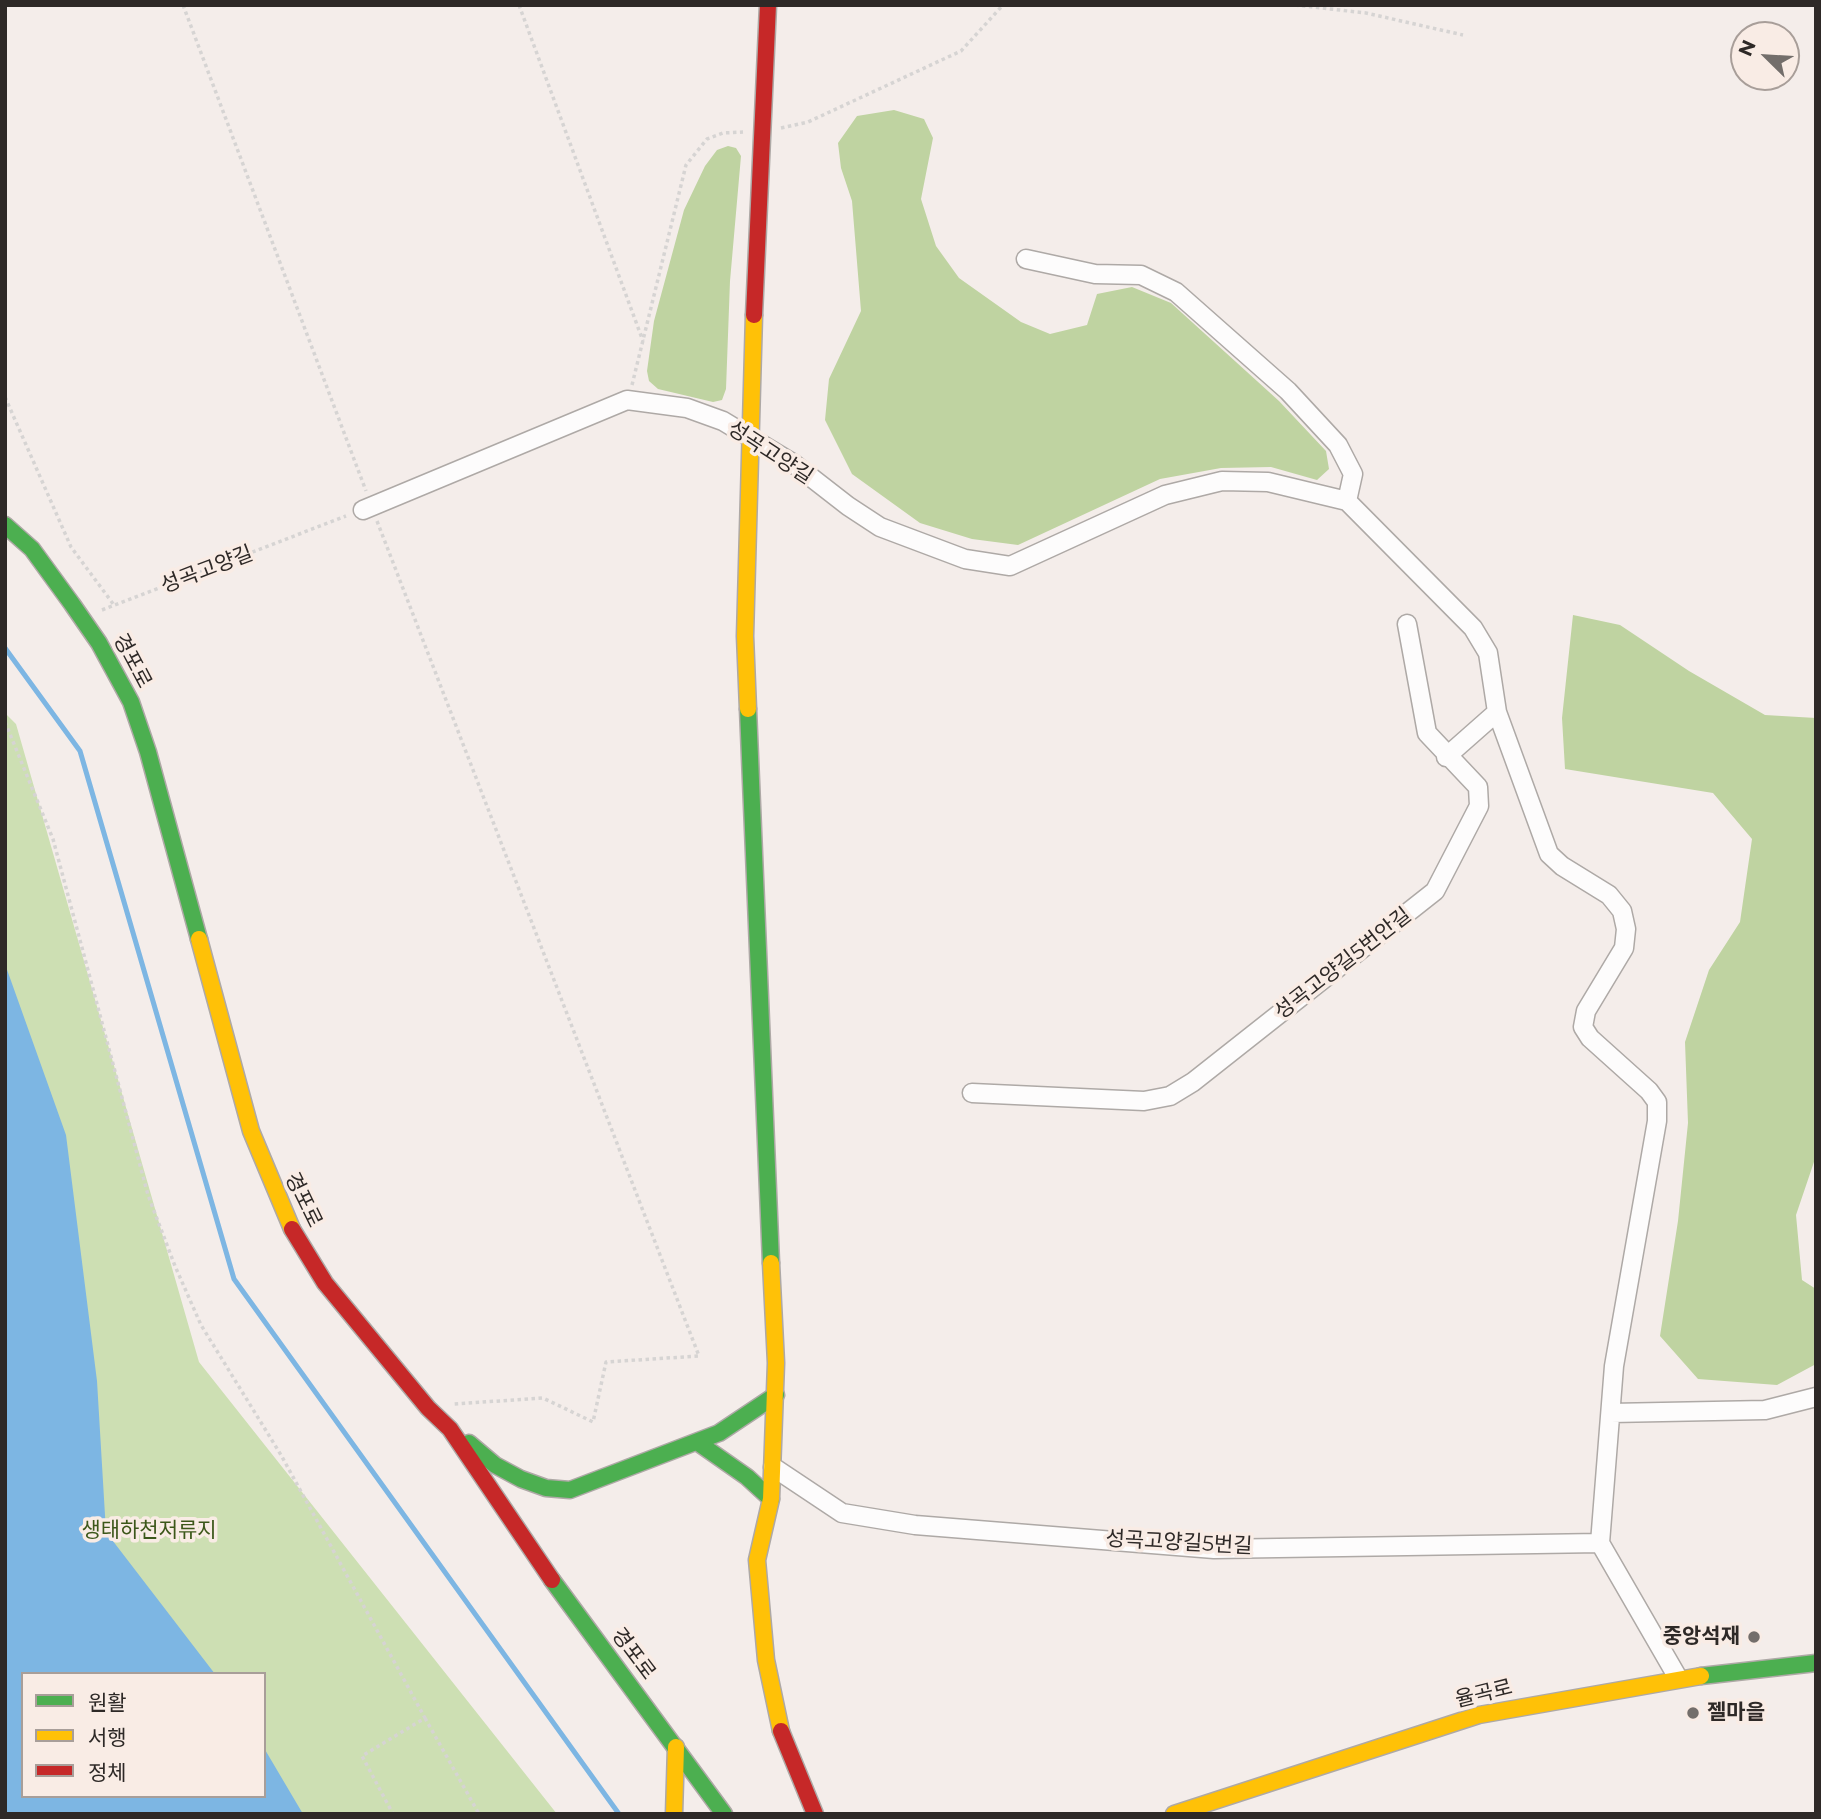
<!DOCTYPE html>
<meta charset="utf-8">
<style>
body{margin:0}
#map{position:relative;width:1821px;height:1819px;overflow:hidden;background:#f4edea;font-family:Montserrat,"Noto Sans KR",sans-serif}
canvas{display:block}
.frame{position:absolute;inset:0;border:7px solid #2e2927;pointer-events:none}
.legend{position:absolute;left:21px;top:1672px;width:245px;height:126px;box-sizing:border-box;background:#f9ece5;border:2px solid #a89e99;margin:0;padding:9px 12px;list-style:none;font-size:21px;color:#2e2927}
.legend li{display:flex;align-items:center;gap:14px;height:35px}
.legend b{width:35px;border:2px solid #a89e99}
.north{position:absolute;left:1730px;top:21px;width:70px;height:70px;box-sizing:border-box;background:#f9ece5;border:2px solid #a89e99;border-radius:50%;rotate:294deg;font-size:19px;font-weight:700;line-height:28px;text-align:center;color:#2e2927}
.north::after{content:'';display:block;margin:auto;width:24px;height:32px;background:#736e6b;clip-path:polygon(50% 0,100% 100%,50% 72%,0 100%)}
</style>
<div id="map">
<canvas width="1821" height="1819"></canvas>
<div class="frame"></div>
<ul class="legend">
<li><b style="height:9px;background:#4caf50"></b>원활</li>
<li><b style="height:9px;background:#ffc107"></b>서행</li>
<li><b style="height:9px;background:#c62828"></b>정체</li>
</ul>
<div class="north">N</div>
</div>
<script>
const ctx = document.querySelector('canvas').getContext('2d');
ctx.lineJoin = 'round';
function fillPath(path, color) { ctx.fillStyle = color; ctx.fill(path, 'evenodd'); }
const poly = rows => new Path2D(rows.map(r => 'M' + r).join(''));
function trace(path, color, width, dash) { ctx.strokeStyle = color; ctx.lineWidth = width; ctx.lineCap = dash ? 'butt' : 'round'; ctx.setLineDash(dash || []); ctx.stroke(path); }
function label(font, color, halo, rows, align = 'center') {
  ctx.font = font + ' Montserrat,"Noto Sans KR",sans-serif'; ctx.lineWidth = 7; ctx.setLineDash([]); ctx.textBaseline = 'middle'; ctx.strokeStyle = halo; ctx.fillStyle = color; for (const [text, x, y, turn = 0] of rows) {
    ctx.save(); ctx.translate(x, y); ctx.rotate((+turn || 0) * Math.PI / 180); ctx.textAlign = isNaN(turn) ? turn : align; if (halo) ctx.strokeText(text, 0, 0); ctx.fillText(text, 0, 0); ctx.restore();
  }
}
const green = poly([
 [5,713,16,724,199,1362,557,1814,5,1814],
 [23,1674,264,1674,264,1796,23,1796]
]);
const forest = poly([
 [894,110,924,119,933,138,921,199,936,246,959,278,1021,322,1050,334,1087,325,1097,294,1132,287,1171,303,1279,401,1326,451,1329,469,1317,480,1271,467,1221,468,1160,479,1018,545,972,539,920,523,852,474,825,420,829,379,861,311,852,201,841,168,838,143,857,116],
 [728,146,736,148,741,156,730,281,726,389,722,400,713,402,658,389,649,381,647,371,654,321,684,210,705,166,717,150],
 [1573,615,1620,625,1689,671,1765,715,1816,718,1816,1156,1796,1215,1802,1280,1816,1289,1816,1364,1777,1385,1698,1379,1660,1336,1678,1221,1688,1123,1685,1042,1709,970,1740,922,1752,839,1713,793,1565,769,1562,718]
]);
const water = poly([
 [5,964,66,1135,97,1381,106,1532,215,1674,23,1674,23,1796,264,1796,264,1748,303,1814,5,1814]
]);
const stream = poly([
 [5,648,80,751,234,1279,619,1814]
]);
const path = poly([
 [183,5,366,491],
 [519,5,643,341],
 [1295,5,1366,13,1463,35],
 [781,128,808,122,961,51,1003,5],
 [632,385,686,165,707,139,723,133,743,132],
 [5,397,71,547,114,605],
 [377,521,699,1356,606,1362,593,1422,543,1398,454,1404],
 [102,610,346,516],
 [5,722,53,839,148,1195,175,1266,201,1325,281,1455,425,1718,362,1756,393,1814],
 [425,1718,479,1814]
]);
const street = poly([
 [1026,259,1095,274,1141,275,1176,292,1288,391,1338,445,1353,474,1347,501,1473,628,1488,653,1497,712,1549,854,1562,866,1609,895,1622,911,1626,929,1624,948,1586,1011,1583,1027,1590,1038,1649,1091,1657,1102,1657,1121,1614,1366,1600,1543,1678,1678],
 [363,510,627,400,687,408,723,421,794,464,848,506,880,527,965,559,1010,566,1165,495,1222,481,1268,482,1347,501],
 [1446,757,1497,712],
 [972,1093,1144,1101,1170,1096,1193,1082,1435,891,1479,806,1478,787,1427,733,1407,624],
 [1611,1413,1765,1410,1816,1397],
 [773,1467,842,1513,915,1525,1214,1549,1600,1543]
]);
const fast = poly([
 [5,525,32,549,72,604,99,643,131,702,148,752,199,939],
 [748,709,771,1263],
 [697,1442,747,1477,771,1499],
 [469,1443,495,1465,521,1479,546,1488,570,1490,719,1433,776,1395],
 [552,1580,724,1814],
 [1701,1676,1816,1663]
]);
const slow = poly([
 [748,709,745,636,754,315],
 [199,939,251,1131,292,1229],
 [771,1263,776,1363,771,1499,757,1560,766,1660,781,1731],
 [674,1814,676,1747],
 [1174,1814,1479,1715,1701,1676]
]);
const jam = poly([
 [754,315,768,5],
 [292,1229,325,1283,428,1408,450,1429,552,1580],
 [781,1731,815,1814]
]);
const markers = [
 [1754,1637,7,"#736e6b"],
 [1693,1713,7,"#736e6b"]
];
const streetNames = [
 ["성곡고양길",770,453,33],
 ["성곡고양길",207,570,-21],
 ["경포로",132,661,62],
 ["성곡고양길5번안길",1343,964,-38],
 ["경포로",303,1200,64],
 ["성곡고양길5번길",1179,1543,3],
 ["경포로",633,1654,53],
 ["율곡로",1484,1694,-14]
];
const parkNames = [
 ["생태하천저류지",149,1531]
];
const poiNames = [
 ["중앙석재",1740,1637],
 ["젤마을",1707,1713,"left"]
];
fillPath(green, '#cddfb3');
fillPath(forest, '#bfd3a1');
fillPath(water, '#7db6e3');
trace(stream, '#7db6e3', 5);
trace(street, '#aea9a6', 21);
trace(fast, '#aea9a6', 19);
trace(slow, '#aea9a6', 19);
trace(jam, '#aea9a6', 19);
trace(path, '#d6d4d3', 3.5, [3.5, 3.5]);
trace(street, '#fdfcfc', 18);
trace(fast, '#4caf50', 16);
trace(slow, '#ffc107', 16);
trace(jam, '#c62828', 16);
for (const [x, y, r, color] of markers) { const dot = new Path2D(); dot.arc(x, y, r, 0, 2 * Math.PI); ctx.fillStyle = color; ctx.fill(dot); trace(dot, '#f9ece5', 2.5); }
label('21px', '#2e2927', '#f9ece5', streetNames);
label('21px', '#3c571a', '#f9ece5', parkNames);
label('bold 21px', '#2e2927', '#f9ece5', poiNames, 'right');
</script>
